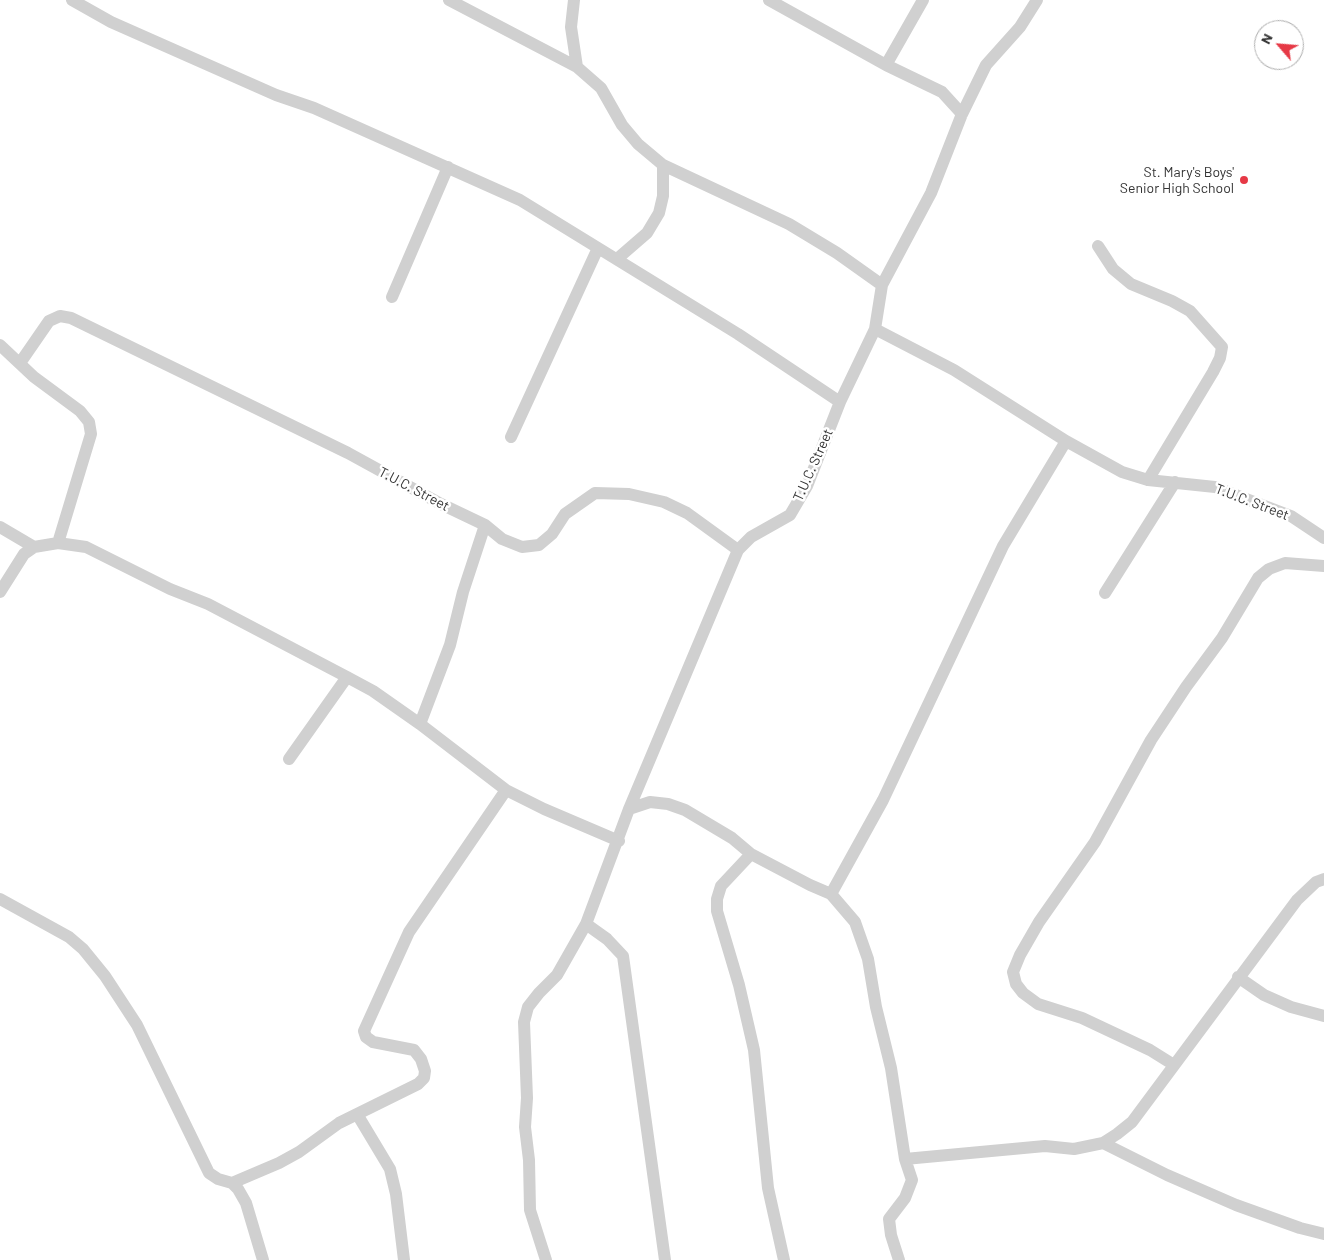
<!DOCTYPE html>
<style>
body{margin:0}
#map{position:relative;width:1324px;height:1260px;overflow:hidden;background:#fff;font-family:Barlow,sans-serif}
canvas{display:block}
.north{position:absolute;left:1254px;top:20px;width:50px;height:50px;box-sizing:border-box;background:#fff;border:1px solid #adadad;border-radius:50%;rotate:297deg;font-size:14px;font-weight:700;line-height:20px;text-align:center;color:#333}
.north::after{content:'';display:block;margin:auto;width:18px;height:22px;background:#e63946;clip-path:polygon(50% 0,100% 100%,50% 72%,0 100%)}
</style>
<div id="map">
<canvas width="1324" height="1260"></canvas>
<div class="north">N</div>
</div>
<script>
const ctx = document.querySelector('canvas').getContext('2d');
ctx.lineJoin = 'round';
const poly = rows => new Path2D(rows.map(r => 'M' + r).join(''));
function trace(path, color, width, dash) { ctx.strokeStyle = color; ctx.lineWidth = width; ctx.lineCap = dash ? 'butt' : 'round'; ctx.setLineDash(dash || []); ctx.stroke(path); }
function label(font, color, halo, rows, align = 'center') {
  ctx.font = font + ' Barlow,sans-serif'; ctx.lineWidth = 5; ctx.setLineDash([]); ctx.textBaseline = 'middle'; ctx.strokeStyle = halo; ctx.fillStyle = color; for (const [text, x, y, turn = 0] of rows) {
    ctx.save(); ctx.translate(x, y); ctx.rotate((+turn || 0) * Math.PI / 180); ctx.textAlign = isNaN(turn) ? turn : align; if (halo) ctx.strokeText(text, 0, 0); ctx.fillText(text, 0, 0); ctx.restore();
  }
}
const minor = poly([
 [72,0,111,22,276,95,314,108,520,200,738,334,840,402],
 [449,0,577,67,601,88,622,125,638,144,663,165,789,224,837,253,882,285],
 [574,0,571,27,577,67],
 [769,0,886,65,942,92,962,114],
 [886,65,923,0],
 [1098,246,1113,269,1131,284,1172,301,1190,311,1222,347,1220,358,1213,372,1148,480],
 [617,259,647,233,659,213,663,196,663,165],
 [392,297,448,167],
 [875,329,954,370,1066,441,1122,472,1148,480,1215,487,1291,516,1324,538],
 [0,345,34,377,80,411,89,422,91,434,58,543],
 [20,363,49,321,60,316,71,318,348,453,441,504,485,525,502,539,522,547,539,545,552,534,565,514,595,493,629,494,664,502,687,513,738,550,751,537,790,515,807,486,840,402,875,329,882,285,931,193,962,114,986,65,1020,27,1037,0],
 [511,437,598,248],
 [0,527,34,547],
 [0,592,24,554,34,547,58,543,86,547,170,589,208,604,347,677,373,691,420,724,506,790,544,809,619,841],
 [1105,593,1175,482],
 [420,724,450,645,463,592,485,525],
 [289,759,347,677],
 [629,809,650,802,668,804,685,810,732,838,751,854,810,885,831,894,855,922,868,959,876,1007,891,1068,905,1159,912,1180,905,1198,889,1219,891,1235,899,1260],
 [751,854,721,886,717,899,717,911,739,985,754,1050,768,1188,784,1260],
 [831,894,883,800,1003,546,1066,441],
 [0,899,69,937,83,949,105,976,137,1025,209,1173,218,1179,232,1183,238,1189,246,1203,263,1260],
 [586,924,629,809,738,550],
 [1238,977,1264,995,1291,1007,1324,1016],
 [1174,1065,1150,1050,1082,1018,1038,1004,1023,993,1016,984,1013,972,1020,955,1039,922,1095,842,1151,740,1186,687,1222,638,1258,578,1269,569,1285,563,1324,566],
 [357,1114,390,1169,396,1194,404,1260],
 [1103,1143,1167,1175,1236,1205,1300,1228,1324,1234],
 [905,1159,1045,1146,1074,1149,1103,1143,1117,1134,1132,1122,1297,900,1316,882,1324,879],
 [232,1183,279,1163,299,1152,339,1123,418,1084,424,1078,425,1071,421,1059,414,1050,373,1042,366,1037,364,1031,409,932,506,790],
 [546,1260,530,1210,529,1160,525,1127,527,1098,524,1022,528,1007,539,993,557,975,586,924,607,939,623,956,665,1260]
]);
const markers = [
 [1244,180,5,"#e63946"]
];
const poiNames = [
 ["St. Mary's Boys'",1234,172],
 ["Senior High School",1234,188]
];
const streetNames = [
 ["T.U.C. Street",813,465,-66],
 ["T.U.C. Street",414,489,28],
 ["T.U.C. Street",1252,502,21]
];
trace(minor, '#d0d0d0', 12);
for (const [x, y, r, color] of markers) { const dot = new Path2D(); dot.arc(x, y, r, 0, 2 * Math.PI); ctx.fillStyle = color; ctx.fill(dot); trace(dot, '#fff', 2); }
label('14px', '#333', '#fff', poiNames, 'right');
label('14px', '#333', '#fff', streetNames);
</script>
